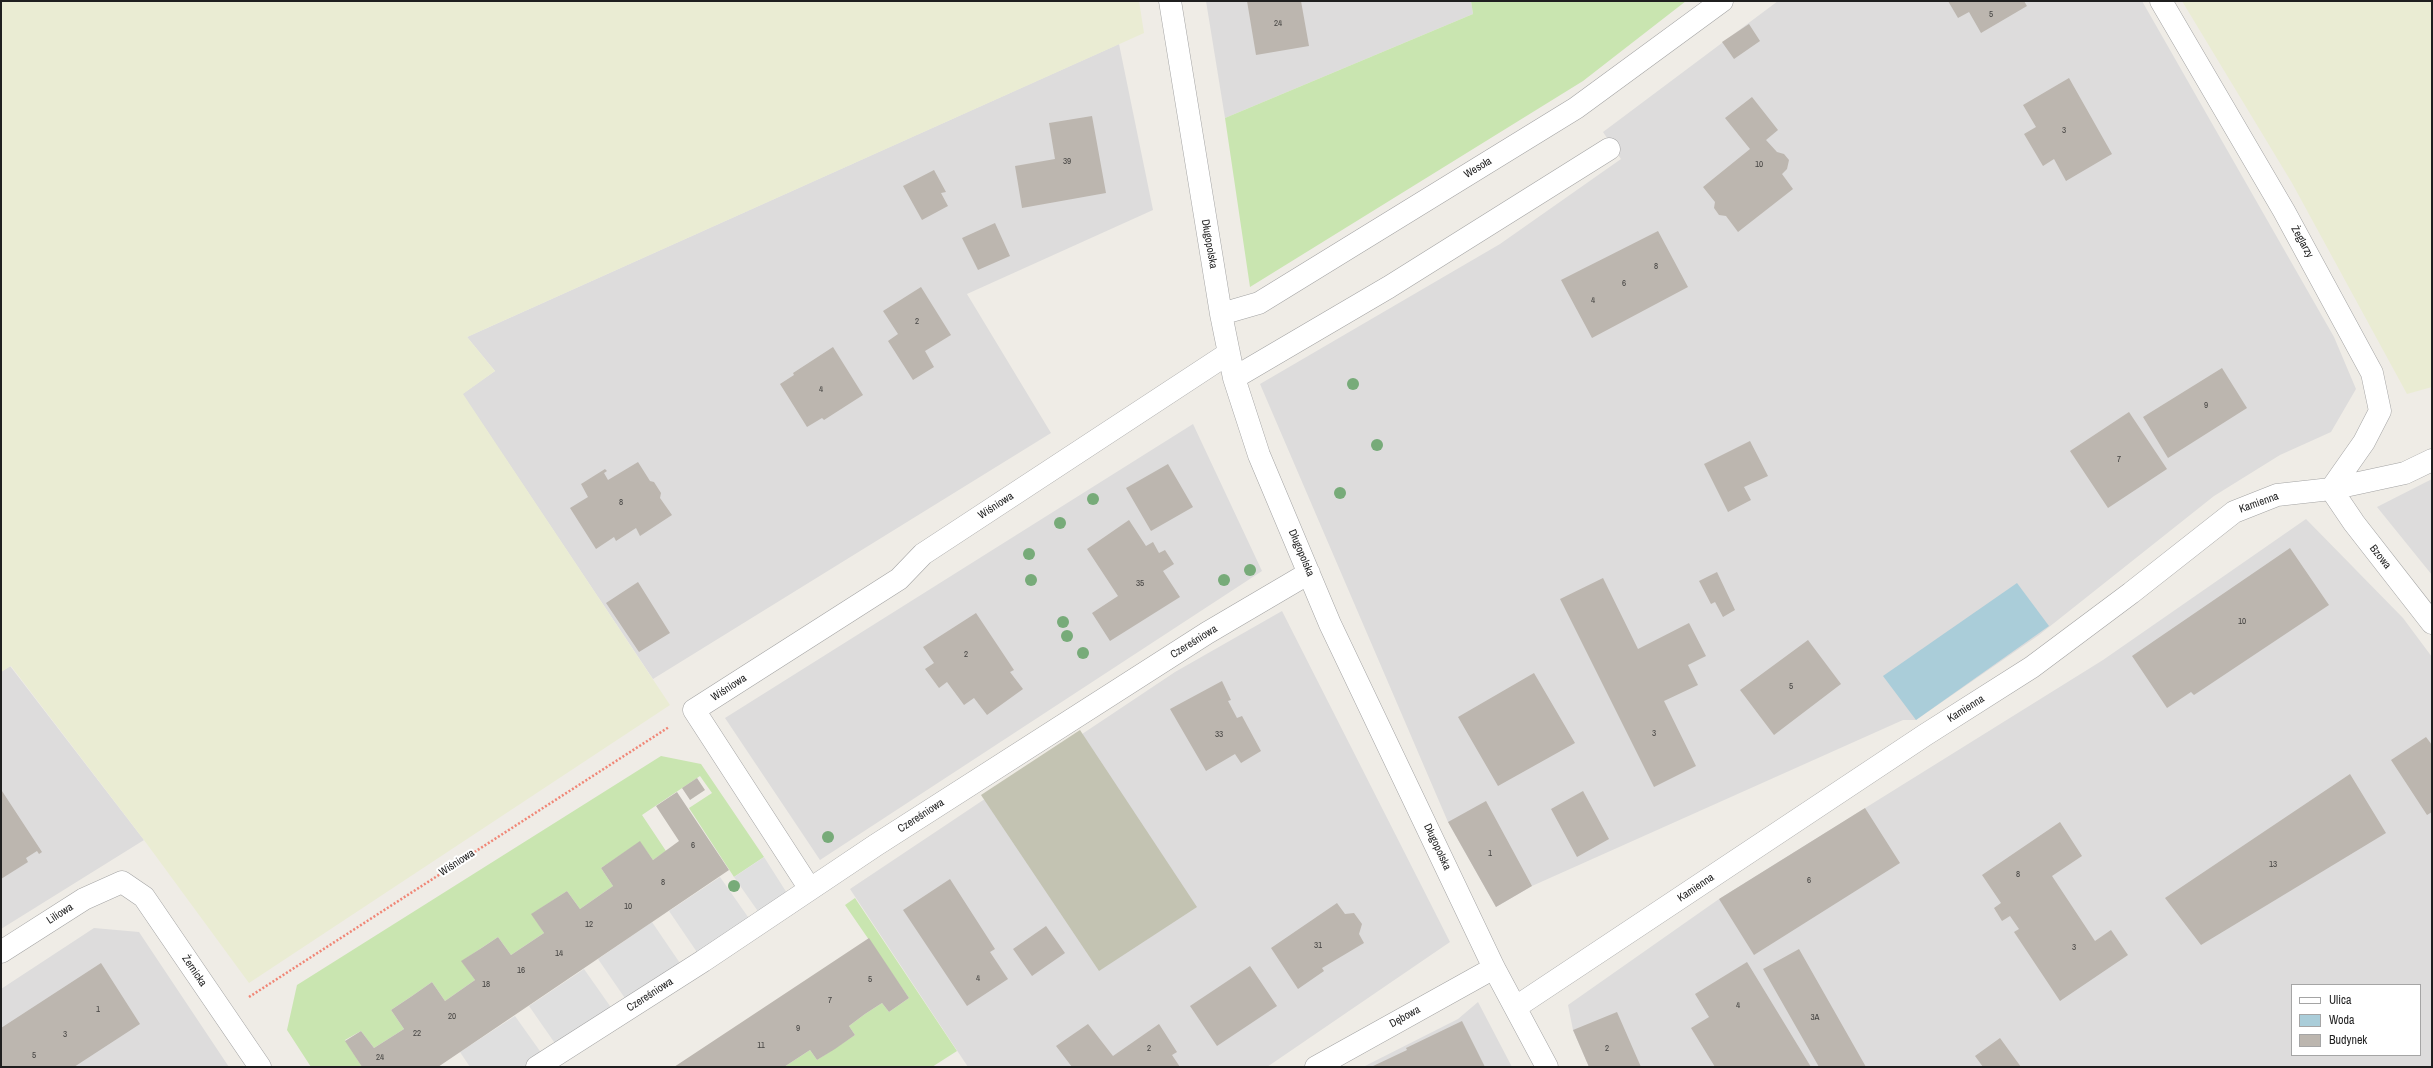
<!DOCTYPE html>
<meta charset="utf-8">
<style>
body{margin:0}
#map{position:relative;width:2433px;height:1068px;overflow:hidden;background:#efece6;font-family:"Archivo Narrow",sans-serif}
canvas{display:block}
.frame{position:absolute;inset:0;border:2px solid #1f1f1f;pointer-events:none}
.legend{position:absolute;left:2291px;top:984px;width:130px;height:72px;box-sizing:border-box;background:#fff;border:1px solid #a5a5a5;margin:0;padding:5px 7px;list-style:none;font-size:12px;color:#1f1f1f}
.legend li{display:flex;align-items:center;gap:8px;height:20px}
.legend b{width:20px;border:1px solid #a5a5a5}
</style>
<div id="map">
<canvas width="2433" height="1068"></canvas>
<div class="frame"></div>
<ul class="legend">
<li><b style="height:5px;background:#fff"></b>Ulica</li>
<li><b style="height:11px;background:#aacdd9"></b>Woda</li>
<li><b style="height:11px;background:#bcb6af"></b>Budynek</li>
</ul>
</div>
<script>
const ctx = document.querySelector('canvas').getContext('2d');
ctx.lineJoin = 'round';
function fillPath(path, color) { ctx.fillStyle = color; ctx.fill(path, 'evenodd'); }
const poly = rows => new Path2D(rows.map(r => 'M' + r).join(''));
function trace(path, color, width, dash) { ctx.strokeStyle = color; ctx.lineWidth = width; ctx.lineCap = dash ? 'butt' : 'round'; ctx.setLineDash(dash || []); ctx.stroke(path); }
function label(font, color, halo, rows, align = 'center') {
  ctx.font = font + ' "Archivo Narrow",sans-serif'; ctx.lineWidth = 4; ctx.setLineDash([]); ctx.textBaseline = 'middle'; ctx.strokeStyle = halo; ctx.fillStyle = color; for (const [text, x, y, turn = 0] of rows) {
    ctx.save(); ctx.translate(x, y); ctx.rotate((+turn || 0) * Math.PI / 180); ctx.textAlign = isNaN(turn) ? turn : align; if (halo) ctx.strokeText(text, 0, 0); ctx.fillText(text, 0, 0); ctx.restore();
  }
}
const residential = poly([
 [1206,1,1471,1,1473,14,1225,118],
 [1778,1,2142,1,2334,337,2356,389,2331,432,2280,455,2214,496,2039,635,1916,720,1903,720,1532,886,1496,907,1448,822,1260,384,1500,244,1621,159,1603,132],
 [1119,44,1153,210,967,294,1051,433,653,679,462,394,495,371,467,337],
 [1193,424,1262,571,820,860,725,718],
 [2432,479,2432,575,2377,507],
 [2306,519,2403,618,2432,657,2432,1067,1589,1067,1573,1030,1568,1005,1719,899,2103,660],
 [2292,985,2420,985,2420,1055,2292,1055],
 [1282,611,1450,942,1267,1067,968,1067,850,889,1175,672],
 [10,666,144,840,1,929,1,672],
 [94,928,139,932,229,1067,1,1067,1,989],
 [1478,1002,1512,1067,1363,1067,1458,1019]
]);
const construction = poly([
 [1080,730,1197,907,1099,971,981,795]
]);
const farmland = poly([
 [1,1,1139,1,1144,33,467,337,495,371,463,394,670,705,249,983,144,840,11,666,1,672],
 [2182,1,2432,1,2432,387,2407,394,2292,183]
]);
const grass = poly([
 [1471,1,1686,1,1583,81,1250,287,1225,118,1473,14],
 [661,756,701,764,764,857,734,877,689,808,712,793,700,776,642,815,666,851,653,860,640,842,601,868,613,886,580,909,567,891,532,914,544,933,511,955,498,937,462,961,475,980,445,1001,432,982,412,996,391,1010,404,1029,374,1048,361,1031,345,1040,362,1067,311,1067,287,1030,297,985],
 [855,898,957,1051,932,1067,784,1067,810,1050,817,1060,855,1035,849,1026,865,1014,882,1003,889,1012,909,998,845,905]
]);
const parking = poly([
 [764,857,792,901,764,920,734,877],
 [720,877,755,927,703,961,669,911],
 [652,922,686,972,631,1007,598,959],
 [584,969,617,1016,561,1052,529,1006],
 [515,1016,547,1061,537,1067,470,1067,460,1052]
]);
const water = poly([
 [2017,583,2049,626,1916,720,1883,676]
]);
const building = poly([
 [1247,1,1301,1,1309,46,1256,55],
 [1948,1,2024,1,2027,6,1981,33,1969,12,1958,18],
 [1749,24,1760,41,1734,59,1722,42],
 [2069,78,2112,154,2066,181,2054,159,2043,166,2024,134,2036,127,2023,105],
 [1752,97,1778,130,1766,140,1777,152,1784,154,1789,160,1787,169,1782,174,1793,189,1738,232,1726,216,1719,215,1714,208,1715,202,1703,187,1750,149,1725,118],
 [1092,116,1106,193,1022,208,1015,166,1055,159,1049,123],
 [934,170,946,192,941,193,948,206,922,220,903,186],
 [995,223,1010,256,978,270,962,238],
 [1658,231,1688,287,1592,338,1561,280],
 [921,287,951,335,925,351,934,367,913,380,888,341,898,334,883,311],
 [833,347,863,395,824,420,822,418,807,427,780,384,794,375,793,373],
 [2222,368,2247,408,2168,458,2143,417],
 [2129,412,2167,469,2108,508,2070,451],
 [1750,441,1768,476,1744,487,1751,500,1728,512,1704,464],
 [638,462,650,481,654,482,661,493,660,498,672,515,640,536,636,528,616,541,614,537,596,549,570,508,588,497,581,484,605,469,607,471,604,473,608,480],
 [1168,464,1193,507,1151,531,1126,488],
 [1129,520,1146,546,1153,542,1159,553,1165,550,1174,564,1163,571,1180,597,1110,641,1092,613,1118,596,1087,549],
 [2290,548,2329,605,2194,695,2191,692,2167,708,2132,656],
 [1717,572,1735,610,1723,617,1715,602,1711,604,1699,581],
 [1603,578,1638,649,1689,623,1706,656,1688,665,1698,685,1664,701,1696,766,1654,787,1560,599],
 [638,582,670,633,639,652,606,603],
 [976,613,1014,670,1010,672,1023,689,987,715,974,698,964,705,947,682,939,688,925,669,934,663,923,647],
 [1808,640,1841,684,1774,735,1740,690],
 [1534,673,1575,743,1498,786,1458,717],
 [1222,681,1231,700,1228,701,1237,718,1242,716,1261,751,1241,763,1235,754,1206,771,1170,709],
 [2426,737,2432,745,2432,812,2427,815,2391,760],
 [2350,774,2386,833,2201,945,2165,898],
 [697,778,705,790,690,800,682,788],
 [2,791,42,852,39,854,37,851,26,858,28,862,1,879],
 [1583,791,1609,839,1577,857,1551,809],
 [677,792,729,870,438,1067,362,1067,345,1041,361,1031,374,1048,404,1029,391,1010,412,996,432,982,445,1001,475,980,461,961,480,949,498,937,511,955,544,933,531,914,567,891,580,909,613,886,601,868,640,841,653,860,679,841,656,806],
 [1486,801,1532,886,1496,907,1448,822],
 [1865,808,1900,863,1754,955,1719,899],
 [2060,822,2082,856,2052,876,2095,941,2111,930,2128,955,2060,1001,2014,932,2019,929,2010,916,2002,921,1994,908,2001,903,1982,875],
 [950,879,995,949,990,952,1008,979,967,1006,903,910],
 [1337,903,1345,914,1354,913,1362,924,1359,934,1364,943,1322,968,1324,971,1298,989,1271,948],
 [1046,926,1065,953,1032,976,1013,949],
 [869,938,909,998,889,1012,882,1003,865,1014,849,1026,855,1035,835,1049,817,1060,810,1050,784,1067,674,1067],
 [1799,949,1866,1067,1819,1067,1763,969],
 [1747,962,1811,1067,1715,1067,1691,1028,1709,1017,1695,994],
 [101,963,140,1024,74,1067,1,1067,1,1028],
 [1250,966,1277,1006,1217,1046,1190,1006],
 [1617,1012,1641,1067,1589,1067,1573,1030],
 [1462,1021,1485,1067,1371,1067,1407,1050,1406,1048],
 [1088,1024,1113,1056,1159,1024,1177,1052,1172,1055,1180,1067,1072,1067,1056,1046],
 [2000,1038,2021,1067,1983,1067,1975,1056]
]);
const path = poly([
 [249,997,669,727]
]);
const minor = poly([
 [1170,1,1221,314,1234,378,1259,455,1330,624,1494,968,1547,1067],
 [2161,1,2284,211,2372,373,2380,411,2364,442,2331,489],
 [1221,314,1259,303,1576,108,1722,1],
 [1234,378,1389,287,1609,149],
 [2331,489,2354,523,2432,623],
 [810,889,694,710,899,579,923,554,1229,353],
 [1,952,84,899,122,882,144,897,260,1067],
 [1516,1007,1925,735,2032,667,2131,593,2234,512,2277,495,2331,489,2405,473,2432,460],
 [537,1067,703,961,876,845,1207,633,1309,573],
 [1316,1067,1494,968]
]);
const trees = [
 [1353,384],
 [1377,445],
 [1340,493],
 [1093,499],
 [1060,523],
 [1029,554],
 [1250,570],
 [1031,580],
 [1224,580],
 [1063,622],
 [1067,636],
 [1083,653],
 [828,837],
 [734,886]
];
const numberNames = [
 ["5",1991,15],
 ["24",1278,24],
 ["3",2064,131],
 ["39",1067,162],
 ["10",1759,165],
 ["8",1656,267],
 ["6",1624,284],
 ["4",1593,301],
 ["2",917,322],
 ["4",821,390],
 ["9",2206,406],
 ["7",2119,460],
 ["8",621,503],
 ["35",1140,584],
 ["10",2242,622],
 ["2",966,655],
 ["5",1791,687],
 ["3",1654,734],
 ["33",1219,735],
 ["6",693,846],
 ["1",1490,854],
 ["13",2273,865],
 ["8",2018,875],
 ["6",1809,881],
 ["8",663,883],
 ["10",628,907],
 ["12",589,925],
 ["31",1318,946],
 ["3",2074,948],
 ["14",559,954],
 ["16",521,971],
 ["4",978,979],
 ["5",870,980],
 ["18",486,985],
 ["7",830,1001],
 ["4",1738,1006],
 ["1",98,1010],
 ["20",452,1017],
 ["3A",1815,1018],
 ["9",798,1029],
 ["22",417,1034],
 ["3",65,1035],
 ["11",761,1046],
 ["2",1149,1049],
 ["2",1607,1049],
 ["5",34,1056],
 ["24",380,1058]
];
const streetNames = [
 ["Wesoła",1478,168,-31],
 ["Żeglarzy",2302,242,61],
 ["Długopolska",1209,244,80],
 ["Kamienna",2259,503,-20],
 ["Wiśniowa",996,506,-33],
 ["Długopolska",1301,553,67],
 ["Bzowa",2380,557,52],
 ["Czereśniowa",1194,642,-32],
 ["Wiśniowa",729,688,-33],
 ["Kamienna",1966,709,-32],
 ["Czereśniowa",921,816,-33],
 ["Długopolska",1437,847,65],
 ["Wiśniowa",457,863,-33],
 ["Kamienna",1696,888,-34],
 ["Liliowa",60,914,-33],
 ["Żernicka",194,971,56],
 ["Czereśniowa",650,995,-33],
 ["Dębowa",1405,1017,-29]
];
fillPath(residential, '#dddcdc');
fillPath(construction, '#c3c3b2');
fillPath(farmland, '#eaecd3');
fillPath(grass, '#c9e5b0');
fillPath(parking, '#dfdfdf');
fillPath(water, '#aacdd9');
fillPath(building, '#bcb6af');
trace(minor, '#a3a3a3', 23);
trace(path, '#f08676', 2.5, [2, 2]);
trace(minor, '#fff', 22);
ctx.fillStyle = '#77ab79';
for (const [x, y] of trees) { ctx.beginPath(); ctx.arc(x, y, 6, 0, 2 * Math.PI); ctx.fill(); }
label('9px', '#464543', null, numberNames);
label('11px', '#1f1f1f', '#fff', streetNames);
</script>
